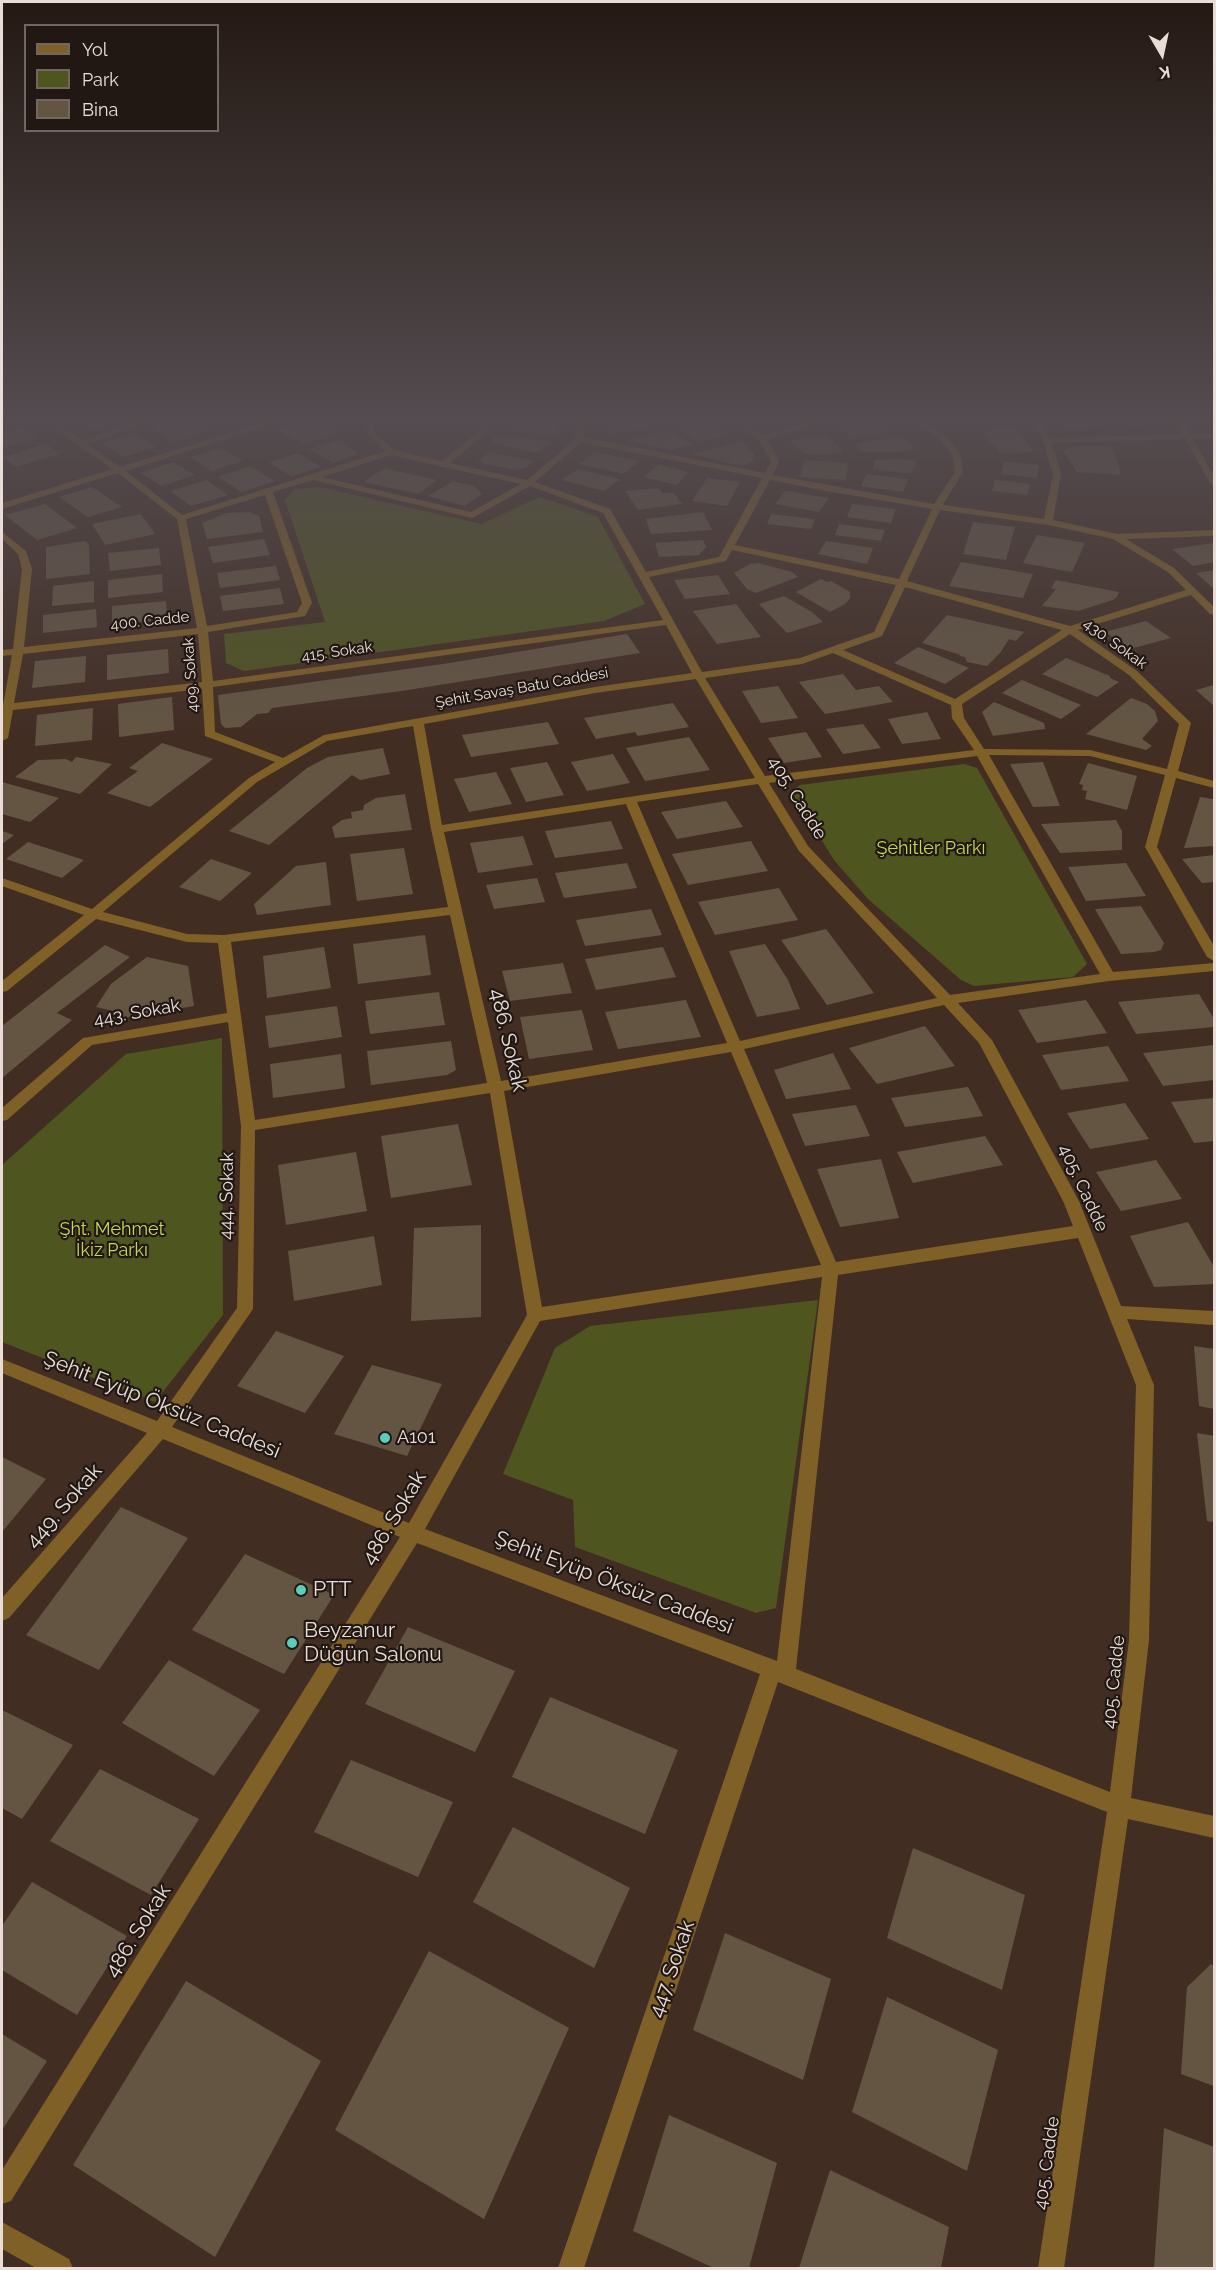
<!DOCTYPE html>
<meta charset="utf-8">
<style>
body{margin:0}
#map{position:relative;width:1216px;height:2270px;overflow:hidden;background:#422d23;font-family:Raleway,sans-serif}
canvas{display:block}
.frame{position:absolute;inset:0;border:3px solid #eadcd6;pointer-events:none}
.legend{position:absolute;left:24px;top:24px;width:195px;height:108px;box-sizing:border-box;background:#211814;border:2px solid #716662;margin:0;padding:8px 10px;list-style:none;font-size:18px;color:#eadcd6}
.legend li{display:flex;align-items:center;gap:12px;height:30px}
.legend b{width:30px;border:2px solid #716662}
.north{position:absolute;left:1132px;top:24px;width:60px;height:60px;-webkit-text-stroke:4px #211814;paint-order:stroke;rotate:171deg;font-size:16px;font-weight:700;line-height:24px;text-align:center;color:#eadcd6}
.north::after{content:'';display:block;margin:auto;width:21px;height:27px;background:#eadcd6;clip-path:polygon(50% 0,100% 100%,50% 72%,0 100%)}
</style>
<div id="map">
<canvas width="1216" height="2270"></canvas>
<div class="frame"></div>
<ul class="legend">
<li><b style="height:8px;background:#7f6026"></b>Yol</li>
<li><b style="height:16px;background:#4f551f"></b>Park</li>
<li><b style="height:16px;background:#645542"></b>Bina</li>
</ul>
<div class="north">K</div>
</div>
<script>
const ctx = document.querySelector('canvas').getContext('2d');
ctx.lineJoin = 'round';
function fillPath(path, color) { ctx.fillStyle = color; ctx.fill(path, 'evenodd'); }
const poly = rows => new Path2D(rows.map(r => 'M' + r).join(''));
function trace(path, color, width, dash) { ctx.strokeStyle = color; ctx.lineWidth = width; ctx.lineCap = dash ? 'butt' : 'round'; ctx.setLineDash(dash || []); ctx.stroke(path); }
function label(font, color, halo, rows, align = 'center') {
  ctx.font = font + ' Raleway,sans-serif'; ctx.lineWidth = 4.5; ctx.setLineDash([]); ctx.textBaseline = 'middle'; ctx.strokeStyle = halo; ctx.fillStyle = color; for (const [text, x, y, turn = 0] of rows) {
    ctx.save(); ctx.translate(x, y); ctx.rotate((+turn || 0) * Math.PI / 180); ctx.textAlign = isNaN(turn) ? turn : align; if (halo) ctx.strokeText(text, 0, 0); ctx.fillText(text, 0, 0); ctx.restore();
  }
}
const green = poly([
 [320,487,481,524,540,497,598,517,645,604,604,621,244,671,226,663,224,634,325,622,285,500,295,489],
 [964,764,977,768,1087,964,1073,977,974,986,961,980,868,899,834,860,791,791,800,785],
 [222,1038,223,1315,155,1402,2,1342,2,1165,126,1054],
 [818,1300,776,1608,756,1613,575,1547,573,1500,503,1474,555,1348,590,1326]
]);
const building = poly([
 [79,422,116,422,117,423,90,430],
 [172,422,200,422,213,430,172,442,151,428],
 [303,422,325,422,342,431,303,444,278,430],
 [393,422,420,422,420,424,393,426],
 [508,422,558,422,558,434,515,432,515,429,508,429],
 [621,422,651,422,655,425,613,434,602,426],
 [699,422,710,422,729,434,699,442,677,427],
 [860,422,879,422,891,431,852,438,837,426],
 [1061,422,1101,422,1104,426,1067,429],
 [1120,422,1162,422,1165,425,1124,427],
 [22,427,37,438,2,448,2,433],
 [1016,428,1034,452,1000,454,982,430],
 [668,429,692,445,669,450,627,440],
 [134,433,156,447,123,457,101,443],
 [497,435,552,442,536,453,489,442],
 [827,435,843,451,835,454,805,454,790,441],
 [900,436,916,449,897,452,863,452,854,444],
 [340,440,358,454,333,463,309,449],
 [743,441,750,448,748,451,754,453,753,462,741,466,692,454],
 [46,444,61,454,16,467,2,457],
 [1110,445,1113,446,1121,475,1077,472,1063,450,1071,447],
 [221,448,243,461,212,471,190,457],
 [489,452,533,461,526,468,514,470,477,462],
 [595,452,639,461,623,474,579,464],
 [299,453,321,467,291,476,269,462],
 [898,459,917,461,911,474,873,469,875,460],
 [804,460,848,463,846,480,800,477],
 [1004,461,1039,465,1037,478,1001,474],
 [173,462,195,475,162,486,140,473],
 [659,465,688,472,677,485,643,477],
 [250,466,275,481,242,492,218,477],
 [384,468,437,480,418,494,364,482],
 [578,469,620,479,604,491,562,480],
 [866,474,908,479,903,492,861,486],
 [707,478,740,482,727,506,692,501],
 [207,480,228,495,191,506,170,491],
 [995,480,1030,484,1027,495,992,491],
 [453,481,474,486,482,494,464,506,428,496],
 [92,487,122,507,88,517,59,497],
 [659,488,662,493,674,493,682,504,638,510,625,491],
 [785,491,829,498,819,512,775,504],
 [45,504,77,528,37,540,5,515],
 [852,504,896,509,891,523,847,517],
 [250,512,259,516,263,532,207,539,202,523,226,513],
 [703,512,712,530,651,534,646,519],
 [141,514,155,534,105,545,92,524],
 [771,514,815,519,811,529,767,524],
 [973,522,1015,527,1006,560,963,554],
 [839,524,885,530,881,541,835,535],
 [1037,535,1085,543,1072,572,1023,563],
 [264,539,270,555,213,563,208,547],
 [703,540,706,547,699,555,659,557,655,543],
 [85,541,89,545,90,574,46,579,46,547],
 [826,541,873,548,867,564,818,554],
 [1214,543,1214,562,1193,566,1172,549],
 [159,548,161,565,110,571,108,553],
 [961,562,1033,574,1023,598,949,586],
 [758,563,792,572,798,577,756,593,747,589,734,573,750,564],
 [276,566,280,580,220,588,217,573],
 [1214,570,1214,589,1196,573],
 [162,574,163,592,108,598,108,580],
 [718,575,730,594,685,599,674,580],
 [821,579,827,582,831,581,850,592,850,598,845,604,830,612,796,592],
 [1056,580,1119,592,1117,597,1113,600,1078,611,1042,606,1056,589,1051,588],
 [94,581,94,602,52,606,53,586],
 [280,588,284,604,223,611,220,596],
 [784,596,812,612,823,622,787,633,759,604],
 [166,601,167,619,112,625,112,606],
 [736,604,761,637,717,644,693,611],
 [96,609,97,627,43,633,43,615],
 [947,615,1024,632,1016,641,1009,639,1000,653,987,666,967,662,965,657,959,656,961,655,922,643],
 [1146,621,1171,638,1130,649,1105,632],
 [627,634,640,653,408,690,272,708,268,713,257,714,241,727,225,728,221,724,218,695,443,664],
 [918,647,969,668,945,684,894,663],
 [168,649,169,673,107,680,107,655],
 [86,656,85,682,32,688,35,661],
 [1066,658,1110,676,1110,678,1119,682,1097,697,1042,674],
 [843,674,856,690,879,686,893,702,825,714,799,682],
 [1022,680,1081,705,1061,719,1002,693],
 [1214,685,1214,706,1196,690],
 [778,686,798,718,761,723,742,691],
 [172,697,174,730,119,737,118,704],
 [1131,698,1147,704,1155,711,1158,721,1142,739,1152,746,1146,750,1086,734],
 [994,702,1044,723,1045,729,993,736,982,712],
 [673,703,689,727,638,736,635,732,596,739,584,718],
 [93,708,92,740,35,746,37,715],
 [927,712,941,739,902,744,888,719],
 [548,722,559,744,471,757,462,735],
 [863,724,881,748,843,754,826,729],
 [806,732,822,757,784,763,768,738],
 [689,737,710,770,645,781,626,748],
 [162,743,213,759,150,807,107,793,138,771,129,768],
 [383,748,390,774,360,780,352,775,269,845,229,831,307,768,328,757],
 [613,754,630,783,587,791,571,762],
 [76,757,112,764,80,794,15,777,38,760,66,759,72,762],
 [547,762,564,795,526,802,510,768],
 [1043,762,1060,806,1033,807,1010,764],
 [1088,763,1137,776,1127,810,1085,799,1087,791,1082,790,1083,785,1079,784],
 [496,772,512,804,469,812,454,779],
 [2,782,59,798,30,822,2,814],
 [405,794,412,830,335,838,332,827,342,820,352,818,351,812,363,810,364,805,376,798],
 [1200,797,1213,799,1214,801,1214,846,1184,848],
 [726,801,743,827,677,839,661,812],
 [1116,820,1122,831,1122,850,1060,853,1041,824],
 [611,821,623,849,555,858,545,831],
 [2,831,14,835,2,844],
 [523,836,533,865,478,873,470,843],
 [751,841,768,871,688,885,672,854],
 [28,842,84,860,62,878,6,859],
 [404,848,413,894,357,901,350,854],
 [1214,855,1214,882,1202,883,1182,859],
 [211,859,252,873,220,901,179,887],
 [326,862,331,905,257,915,254,904,296,866],
 [627,863,637,888,564,898,555,873],
 [1126,863,1146,896,1086,901,1068,867],
 [537,878,545,902,494,909,486,885],
 [779,888,798,920,715,935,698,902],
 [1141,906,1164,943,1161,950,1154,952,1121,954,1095,909],
 [651,909,662,935,585,946,576,920],
 [826,929,874,993,827,1005,781,940],
 [425,935,431,975,358,984,353,944],
 [765,944,788,980,800,1009,757,1017,729,951],
 [105,945,130,957,57,1013,72,1020,2,1078,2,1026],
 [324,947,331,988,267,998,263,956],
 [663,947,676,977,596,990,585,959],
 [147,957,188,966,194,1006,113,1020,113,1011,96,1007,111,984],
 [563,963,572,993,510,1001,502,971],
 [439,992,445,1025,370,1034,365,1001],
 [1199,994,1214,1019,1214,1027,1136,1034,1118,1002],
 [686,1000,701,1037,618,1049,605,1012],
 [1086,1000,1107,1033,1037,1043,1018,1010],
 [337,1006,342,1037,269,1048,265,1016],
 [582,1010,593,1050,529,1059,520,1017],
 [925,1026,955,1066,877,1084,849,1048],
 [451,1041,456,1070,447,1075,371,1085,367,1051],
 [1214,1045,1214,1080,1163,1086,1143,1053],
 [1108,1046,1129,1081,1061,1090,1042,1055],
 [833,1053,851,1089,786,1099,774,1070],
 [341,1054,345,1088,273,1098,270,1064],
 [968,1087,983,1116,905,1127,891,1098],
 [1214,1098,1214,1141,1194,1143,1171,1102],
 [1125,1103,1149,1139,1090,1149,1067,1113],
 [856,1105,870,1136,805,1146,792,1114],
 [458,1124,472,1185,391,1198,381,1136],
 [985,1136,1003,1165,913,1183,897,1152],
 [356,1152,367,1211,286,1225,278,1165],
 [881,1159,899,1218,840,1227,817,1169],
 [1156,1160,1182,1199,1121,1211,1096,1172],
 [1188,1222,1214,1267,1214,1284,1154,1287,1130,1236],
 [481,1225,481,1317,411,1321,414,1228],
 [374,1236,382,1285,294,1301,288,1251],
 [276,1331,344,1356,305,1413,237,1386],
 [1194,1346,1214,1349,1214,1409,1199,1406],
 [372,1365,442,1384,407,1456,334,1434],
 [1197,1433,1214,1436,1214,1522,1207,1521],
 [2,1457,46,1479,2,1532],
 [121,1507,188,1538,99,1670,26,1635],
 [245,1554,334,1595,284,1674,192,1630],
 [408,1627,515,1671,475,1752,365,1704],
 [169,1660,260,1710,214,1776,122,1723],
 [550,1697,678,1750,645,1834,512,1777],
 [2,1710,73,1745,22,1819,2,1808],
 [351,1760,453,1802,418,1877,314,1832],
 [100,1769,199,1819,151,1895,50,1841],
 [513,1827,630,1888,594,1968,473,1902],
 [913,1848,1025,1895,1002,1990,887,1938],
 [32,1882,127,1936,77,2015,2,1970,2,1926],
 [725,1933,831,1979,803,2080,693,2030],
 [429,1951,569,2028,484,2219,335,2130],
 [1211,1964,1214,1966,1214,2086,1181,2074,1187,1987],
 [186,1981,321,2061,215,2257,73,2165],
 [887,1997,998,2050,967,2171,852,2112],
 [2,2034,47,2061,2,2130],
 [669,2115,777,2163,749,2268,714,2268,633,2231],
 [1164,2128,1214,2147,1214,2268,1154,2268],
 [830,2170,949,2227,941,2268,799,2268]
]);
const minor = poly([
 [46,422,56,422,82,440,138,422,151,422,87,444,120,467,265,422,278,422,126,471,182,515,385,451,366,433,366,422,374,422,374,432,394,450,442,461,482,428,481,422,489,422,489,431,450,463,527,480,572,442,575,439,577,422,585,422,583,437,765,473,771,462,759,440,734,422,744,422,763,435,811,422,825,422,767,439,779,462,773,475,934,504,955,472,952,454,939,438,913,422,923,422,945,434,960,454,963,472,943,505,1044,519,1053,474,1043,441,1034,422,1042,422,1050,438,1182,434,1175,422,1183,422,1190,434,1214,434,1214,438,1193,439,1214,476,1214,486,1210,483,1185,439,1052,443,1061,474,1053,520,1117,534,1214,530,1214,536,1126,539,1174,568,1214,607,1214,615,1210,614,1191,595,1078,630,1137,671,1189,721,1191,723,1178,771,1214,781,1214,788,1176,778,1157,847,1214,946,1214,961,1207,957,1145,847,1165,775,1090,756,989,755,1113,972,1214,963,1214,971,1109,981,958,1003,992,1040,1079,1201,1121,1306,1214,1311,1214,1325,1127,1319,1154,1385,1149,1640,1131,1798,1214,1816,1214,1838,1128,1819,1064,2268,1038,2268,1107,1812,778,1682,584,2268,558,2268,760,1674,417,1543,11,2201,2,2204,2,2170,400,1537,163,1439,9,1618,2,1621,2,1598,147,1433,2,1373,2,1359,157,1421,237,1308,241,1126,228,1022,92,1045,7,1120,2,1121,2,1108,83,1038,227,1013,218,943,187,942,96,919,7,991,2,992,2,981,84,915,2,886,2,878,92,909,249,778,275,762,205,736,202,689,13,710,8,738,2,741,2,711,12,655,2,656,2,650,13,649,22,569,18,554,2,539,2,532,26,551,32,569,24,647,197,628,177,519,118,473,2,509,2,503,112,469,46,422],
 [581,442,762,478,719,557,646,572,610,509,535,482,581,442],
 [391,455,443,467,521,484,471,512,322,477,391,455],
 [313,480,472,518,530,486,603,513,663,620,213,681,208,632,305,616,312,603,273,492,313,480],
 [770,480,826,491,932,509,899,579,735,545,770,480],
 [265,495,302,603,297,612,207,626,186,519,265,495],
 [940,510,1048,525,1113,539,1168,572,1186,590,1070,626,907,581,940,510],
 [732,550,896,585,874,632,800,658,702,672,649,577,726,561,732,550],
 [905,587,1062,630,955,699,843,650,882,636,905,587],
 [666,625,692,673,595,687,324,735,283,758,215,732,213,687,666,625],
 [198,634,202,682,14,703,23,654,198,634],
 [1070,634,1129,675,1179,724,1167,769,1090,750,984,749,964,718,962,704,1070,634],
 [833,653,951,705,952,718,974,750,765,776,705,678,802,664,833,653],
 [696,679,755,778,442,825,424,724,595,693,696,679],
 [413,726,431,829,448,907,224,935,187,934,103,912,257,782,327,741,413,726],
 [977,756,1100,974,950,995,808,846,769,783,977,756],
 [758,784,799,851,937,998,740,1041,637,802,758,784],
 [626,804,727,1043,501,1081,444,832,626,804],
 [450,915,487,1083,255,1120,231,942,450,915],
 [944,1005,979,1043,1063,1201,1073,1226,836,1262,744,1049,944,1005],
 [731,1052,821,1265,542,1307,504,1091,731,1052],
 [490,1093,527,1315,409,1523,172,1427,253,1309,255,1130,490,1093],
 [1078,1238,1136,1385,1129,1640,1110,1792,796,1669,838,1275,1078,1238],
 [822,1277,777,1661,425,1529,540,1321,822,1277],
 [2,2222,69,2259,73,2268,36,2268,2,2249,2,2222]
]);
const markers = [
 [385,1438,6,"#5acebd"],
 [301,1590,6,"#5acebd"],
 [292,1643,6,"#5acebd"]
];
const farStreetnames = [
 ["400. Cadde",150,621,-6],
 ["430. Sokak",1115,644,36],
 ["415. Sokak",337,652,-8],
 ["409. Sokak",191,675,-94],
 ["Şehit Savaş Batu Caddesi",522,688,-10]
];
const streetNames = [
 ["405. Cadde",797,798,58],
 ["443. Sokak",137,1013,-10],
 ["405. Cadde",1083,1188,65],
 ["444. Sokak",227,1196,-89],
 ["405. Cadde",1114,1682,-84],
 ["405. Cadde",1047,2163,-82]
];
const parkNames = [
 ["Şehitler Parkı",931,849],
 ["Şht. Mehmet",112,1230],
 ["İkiz Parkı",112,1251]
];
const poiNames = [
 ["A101",397,1438]
];
const nearStreetnames = [
 ["486. Sokak",508,1040,77],
 ["Şehit Eyüp Öksüz Caddesi",162,1405,22],
 ["449. Sokak",64,1506,-49],
 ["486. Sokak",394,1518,-59],
 ["Şehit Eyüp Öksüz Caddesi",614,1583,21],
 ["486. Sokak",138,1931,-58],
 ["447. Sokak",672,1969,-71]
];
const nearPoinames = [
 ["PTT",313,1590],
 ["Beyzanur",304,1631],
 ["Düğün Salonu",304,1655]
];
fillPath(green, '#4f551f');
fillPath(building, '#645542');
fillPath(minor, '#7f6026');
const sky = ctx.createLinearGradient(0, 0, 0, 740);
sky.addColorStop(0, '#241913');
sky.addColorStop(0.57, '#544c50');
sky.addColorStop(1, '#544c5000');
ctx.fillStyle = sky;
ctx.fillRect(0, 0, 1216, 740);
for (const [x, y, r, color] of markers) { const dot = new Path2D(); dot.arc(x, y, r, 0, 2 * Math.PI); ctx.fillStyle = color; ctx.fill(dot); trace(dot, '#211814', 2); }
label('15px', '#eadcd6', '#211814', farStreetnames);
label('18px', '#eadcd6', '#211814', streetNames);
label('18px', '#c9d751', '#211814', parkNames);
label('18px', '#eadcd6', '#211814', poiNames, 'left');
label('21px', '#eadcd6', '#211814', nearStreetnames);
label('21px', '#eadcd6', '#211814', nearPoinames, 'left');
</script>
